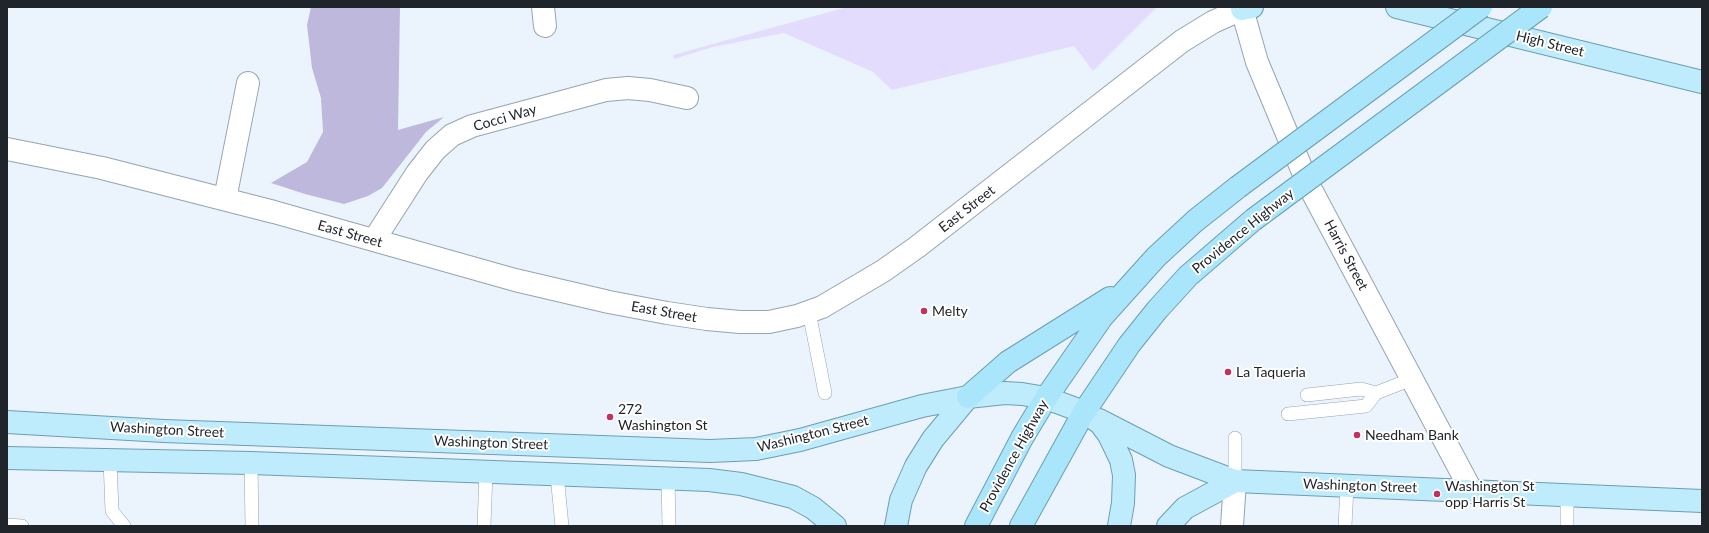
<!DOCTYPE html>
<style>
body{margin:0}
#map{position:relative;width:1709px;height:533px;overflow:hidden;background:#ebf4fd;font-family:Lato,sans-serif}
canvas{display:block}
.frame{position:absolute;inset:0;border:8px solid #20252b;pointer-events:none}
</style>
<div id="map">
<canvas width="1709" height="533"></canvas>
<div class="frame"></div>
</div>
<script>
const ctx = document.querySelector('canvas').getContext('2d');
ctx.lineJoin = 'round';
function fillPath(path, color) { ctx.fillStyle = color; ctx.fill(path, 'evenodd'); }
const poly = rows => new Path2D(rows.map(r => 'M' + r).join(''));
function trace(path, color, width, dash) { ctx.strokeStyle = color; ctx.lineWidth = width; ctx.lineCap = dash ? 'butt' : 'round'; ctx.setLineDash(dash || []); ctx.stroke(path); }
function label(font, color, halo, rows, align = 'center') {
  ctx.font = font + ' Lato,sans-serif'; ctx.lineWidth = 4; ctx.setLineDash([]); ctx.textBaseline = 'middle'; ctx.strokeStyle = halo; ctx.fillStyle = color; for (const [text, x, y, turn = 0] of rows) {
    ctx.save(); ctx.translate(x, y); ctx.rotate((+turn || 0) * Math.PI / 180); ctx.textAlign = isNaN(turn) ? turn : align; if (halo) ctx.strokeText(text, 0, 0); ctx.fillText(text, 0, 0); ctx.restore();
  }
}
const green = poly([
 [847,7,1157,7,1093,71,1074,46,892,90,873,72,784,33,713,47,674,59,673,55]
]);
const forest = poly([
 [311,7,400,7,398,130,444,117,426,132,382,188,368,196,344,204,305,194,271,183,307,162,323,132,321,98,312,68,307,25]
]);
const service = poly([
 [809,312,825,393],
 [1307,395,1361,389,1376,393],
 [1288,414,1366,406,1376,393,1412,379],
 [110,460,112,511,124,526],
 [251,463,252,526],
 [557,475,562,526],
 [668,478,669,526],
 [1235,481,1235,438],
 [7,525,22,526],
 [484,526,486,472],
 [1345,526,1347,487],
 [1567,526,1567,496]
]);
const minor = poly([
 [543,7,545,26],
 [225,199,248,83],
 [374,240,417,173,435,150,452,135,472,126,606,90,628,88,650,90,687,98],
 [1232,526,1235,481]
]);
const tertiary = poly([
 [7,149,102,168,274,212,515,280,609,302,667,313,707,319,740,322,769,322,797,316,822,307,883,271,917,247,1182,41,1213,22,1242,9]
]);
const secondary = poly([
 [1242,9,1257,62,1308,184,1472,492]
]);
const primary = poly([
 [1397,7,1702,82],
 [1242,9,1252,7],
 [1099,420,1169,456,1235,481,1702,501],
 [7,422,164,431,710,451,756,449,800,440,922,406,968,397,1005,393,1022,394,1046,398,1084,412,1100,423,1109,435,1121,460,1124,475,1123,503,1119,526],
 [7,458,251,463,709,480,741,484,793,497,813,508,835,526],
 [896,526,901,500,916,466,933,439,968,397],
 [1168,526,1185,508,1235,481]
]);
const trunk = poly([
 [968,397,1008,362,1110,298],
 [976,526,1022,438,1046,398,1102,317,1156,257,1195,221,1238,187],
 [1021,526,1084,412,1129,345,1157,310,1188,276,1253,220]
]);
const trunkBridge = poly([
 [1238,187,1481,7],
 [1253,220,1541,7]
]);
const markers = [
 [924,311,4,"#c0315e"],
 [1228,372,4,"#c0315e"],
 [610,417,4,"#c0315e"],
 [1357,435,4,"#c0315e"],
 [1437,494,4,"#c0315e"]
];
const streetNames = [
 ["High Street",1550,44,14],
 ["Cocci Way",505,118,-16],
 ["East Street",967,209,-38],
 ["Providence Highway",1243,231,-39],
 ["East Street",350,234,16],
 ["Harris Street",1346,255,62],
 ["East Street",664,312,10],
 ["Washington Street",167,430,3],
 ["Washington Street",813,434,-14],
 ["Washington Street",491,443,2],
 ["Providence Highway",1014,456,-61],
 ["Washington Street",1360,486,2]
];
const poiNames = [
 ["Melty",932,311],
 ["La Taqueria",1236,372],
 ["272",618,409],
 ["Washington St",618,425],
 ["Needham Bank",1365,435],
 ["Washington St",1445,486],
 ["opp Harris St",1445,502]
];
fillPath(green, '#e3dcfc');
fillPath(forest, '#bfb8dd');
trace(service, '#95a4b2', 14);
trace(minor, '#95a4b2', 24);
trace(tertiary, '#95a4b2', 24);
trace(secondary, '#95a4b2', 24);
trace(primary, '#6b9eb2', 24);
trace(trunk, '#6b9eb2', 24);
trace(service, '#fff', 13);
trace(minor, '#fff', 22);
trace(tertiary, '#fff', 22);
trace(secondary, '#fff', 22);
trace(primary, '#bfecfc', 22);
trace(trunk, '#aae6fb', 22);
trace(trunkBridge, '#6b9eb2', 24, []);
trace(trunkBridge, '#aae6fb', 22);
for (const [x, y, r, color] of markers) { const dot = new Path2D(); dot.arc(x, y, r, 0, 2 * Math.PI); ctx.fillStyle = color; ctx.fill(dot); trace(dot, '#fff', 1.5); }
label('14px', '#20252b', '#fff', streetNames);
label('14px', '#20252b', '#fff', poiNames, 'left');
</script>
